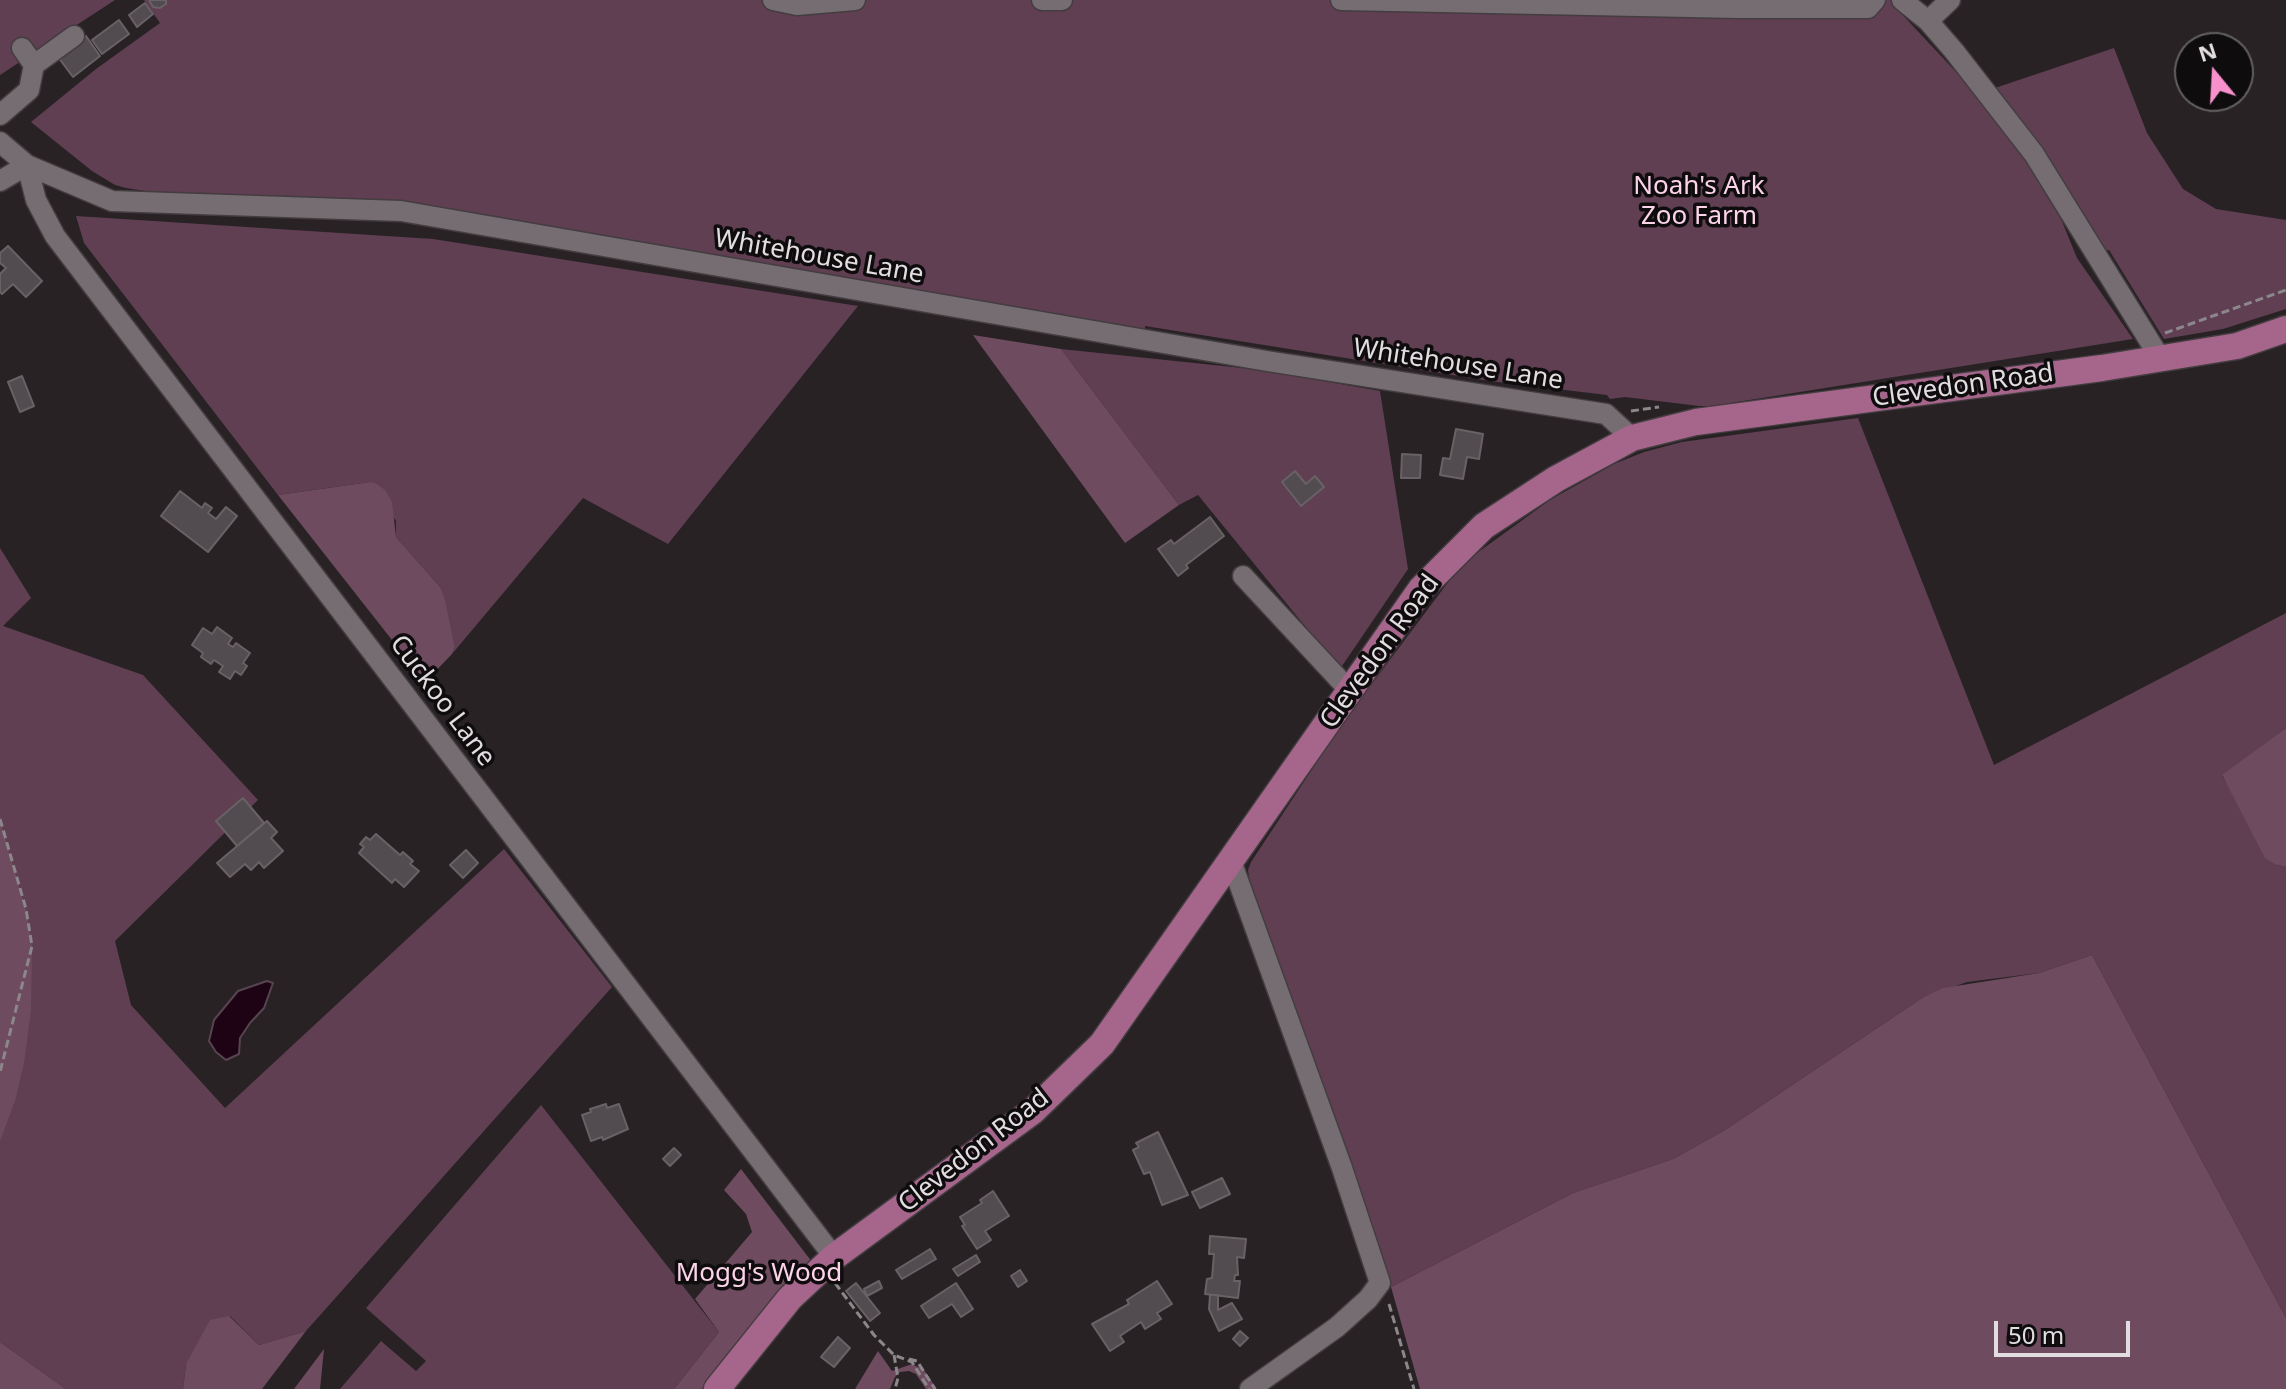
<!DOCTYPE html>
<style>
body{margin:0}
#map{position:relative;width:2286px;height:1389px;overflow:hidden;background:#282225;font-family:"Noto Sans",sans-serif}
canvas{display:block}
.north{position:absolute;left:2174px;top:32px;width:80px;height:80px;box-sizing:border-box;background:#0f0c0e;border:2px solid #636062;border-radius:50%;rotate:342deg;font-size:22px;font-weight:700;line-height:32px;text-align:center;color:#e2dde0}
.north::after{content:'';display:block;margin:auto;width:28px;height:36px;background:#f890cc;clip-path:polygon(50% 0,100% 100%,50% 72%,0 100%)}
.scale{position:absolute;left:1994px;top:1321px;width:136px;height:36px;box-sizing:border-box;border:4px solid #e2dde0;border-top:0;padding-left:10px;font-size:24px;line-height:28px;white-space:nowrap;color:#e2dde0;-webkit-text-stroke:6px #0f0c0e;paint-order:stroke}
</style>
<div id="map">
<canvas width="2286" height="1389"></canvas>
<div class="north">N</div>
<div class="scale">50 m</div>
</div>
<script>
const ctx = document.querySelector('canvas').getContext('2d');
ctx.lineJoin = 'round';
function fillPath(path, color) { ctx.fillStyle = color; ctx.fill(path, 'evenodd'); }
const poly = rows => new Path2D(rows.map(r => 'M' + r).join(''));
function trace(path, color, width, dash) { ctx.strokeStyle = color; ctx.lineWidth = width; ctx.lineCap = dash ? 'butt' : 'round'; ctx.setLineDash(dash || []); ctx.stroke(path); }
function label(font, color, halo, rows, align = 'center') {
  ctx.font = font + ' "Noto Sans",sans-serif'; ctx.lineWidth = 7; ctx.setLineDash([]); ctx.textBaseline = 'middle'; ctx.strokeStyle = halo; ctx.fillStyle = color; for (const [text, x, y, turn = 0] of rows) {
    ctx.save(); ctx.translate(x, y); ctx.rotate((+turn || 0) * Math.PI / 180); ctx.textAlign = isNaN(turn) ? turn : align; if (halo) ctx.strokeText(text, 0, 0); ctx.fillText(text, 0, 0); ctx.restore();
  }
}
const green = poly([
 [0,0,115,0,0,75],
 [144,0,1903,0,1897,9,1974,91,2034,172,2057,209,2077,258,2133,339,1712,406,1699,406,1625,397,1610,399,1607,395,1490,381,1145,326,1145,332,510,221,165,194,126,188,115,185,92,171,31,122,96,69,160,23],
 [2114,48,2147,133,2183,189,2216,209,2286,220,2286,309,2223,329,2164,339,2109,250,2101,252,1995,88],
 [76,216,433,239,858,306,668,544,583,498,452,654,455,647,441,588,396,537,396,521,370,482,278,495,84,243],
 [1061,349,1261,370,1380,391,1408,569,1340,669,1198,495,1179,505],
 [1858,418,1994,765,2286,613,2286,728,2222,776,2277,865,2286,867,2286,1318,2092,955,2039,973,1967,982,1922,998,1725,1130,1673,1159,1573,1193,1391,1287,1251,890,1248,870,1251,862,1344,721,1449,581,1477,553,1550,500,1614,464,1644,452,1682,442],
 [0,548,31,598,3,626,143,675,258,800,115,941,131,1005,225,1108,504,849,612,987,306,1331,259,1345,230,1316,186,1364,183,1389,66,1389,0,1342,0,1072,26,909,0,819],
 [541,1105,719,1332,674,1389,340,1389,381,1341,416,1371,426,1361,366,1308]
]);
const forest = poly([
 [973,335,1061,349,1179,505,1125,543],
 [370,482,375,483,385,490,392,502,396,537,441,588,445,601,455,647,452,654,425,682,278,495],
 [2286,728,2286,867,2277,865,2265,858,2222,775],
 [0,819,26,909,32,946,31,1010,24,1063,15,1101,0,1141],
 [2092,955,2286,1318,2286,1389,1420,1389,1391,1287,1573,1193,1673,1159,1725,1130,1922,998,1943,988,2039,973],
 [741,1169,812,1262,757,1323,702,1389,674,1389,719,1332,695,1299,752,1232,746,1214,724,1190],
 [229,1316,259,1345,306,1331,262,1389,183,1389,186,1364,210,1320],
 [0,1342,66,1389,0,1389],
 [324,1349,320,1389,294,1389],
 [878,1351,892,1371,912,1364,924,1370,937,1389,926,1389,916,1374,909,1371,900,1372,895,1377,890,1389,855,1389]
]);
const water = poly([
 [267,981,273,983,264,1008,250,1023,240,1038,239,1054,226,1060,216,1052,209,1041,214,1020,238,991,267,981]
]);
const building = poly([
 [149,0,166,0,166,4,160,8,153,7,149,0],
 [145,3,153,14,137,27,129,15,145,3],
 [119,20,129,34,102,54,92,40,119,20],
 [86,36,100,56,73,77,58,57,86,36],
 [8,246,42,281,26,297,13,284,2,294,0,292,0,274,6,268,0,263,0,253,8,246],
 [22,376,34,406,20,412,8,382,22,376],
 [1456,429,1483,434,1479,459,1467,457,1463,479,1440,475,1443,458,1450,459,1456,429],
 [1402,454,1421,455,1420,478,1401,478,1402,454],
 [1295,471,1306,484,1315,476,1324,487,1301,506,1282,482,1295,471],
 [180,491,202,508,205,503,212,508,208,513,216,519,226,507,237,516,208,552,161,516,180,491],
 [1210,517,1224,536,1186,565,1188,568,1178,576,1158,549,1171,540,1174,544,1210,517],
 [217,627,232,638,228,644,233,647,236,643,250,653,243,663,247,666,241,675,235,671,230,679,219,672,223,666,214,660,211,664,201,657,203,653,192,645,203,628,212,634,217,627],
 [243,798,264,823,237,846,216,821,243,798],
 [267,821,277,832,271,838,283,851,264,868,259,862,251,870,245,864,230,877,217,863,267,821],
 [376,834,400,855,403,852,413,861,410,864,419,871,404,887,395,879,392,883,359,853,364,847,360,844,366,837,370,840,376,834],
 [466,850,478,863,463,878,450,865,466,850],
 [606,1104,607,1108,619,1104,628,1129,603,1140,602,1137,591,1141,582,1115,591,1112,590,1109,606,1104],
 [1158,1132,1188,1195,1162,1205,1150,1172,1144,1174,1133,1150,1139,1147,1136,1143,1158,1132],
 [674,1148,681,1155,670,1166,663,1159,674,1148],
 [1222,1178,1230,1194,1200,1208,1192,1192,1222,1178],
 [993,1191,1009,1216,985,1231,991,1240,977,1249,962,1226,965,1225,960,1217,982,1203,980,1200,993,1191],
 [1210,1236,1246,1239,1244,1258,1237,1257,1238,1275,1235,1275,1234,1281,1240,1281,1238,1298,1205,1294,1207,1279,1212,1278,1214,1254,1209,1254,1210,1236],
 [930,1249,936,1259,902,1279,896,1270,930,1249],
 [976,1255,980,1262,958,1276,953,1269,976,1255],
 [1020,1270,1027,1281,1018,1287,1011,1276,1020,1270],
 [879,1281,882,1288,867,1296,864,1289,879,1281],
 [1157,1281,1172,1304,1157,1313,1161,1319,1145,1329,1141,1322,1120,1336,1124,1342,1110,1351,1092,1324,1129,1304,1127,1300,1157,1281],
 [856,1283,880,1313,870,1321,846,1291,856,1283],
 [956,1283,973,1309,961,1317,952,1304,929,1318,921,1306,956,1283],
 [1210,1295,1218,1295,1218,1310,1232,1303,1242,1319,1219,1331,1209,1309,1210,1295],
 [1240,1331,1248,1338,1240,1346,1233,1339,1240,1331],
 [838,1337,850,1348,834,1367,821,1357,838,1337]
]);
const path = poly([
 [2165,333,2286,290],
 [1631,411,1659,407],
 [0,819,26,909,32,946,0,1072],
 [835,1283,874,1335,894,1355,912,1362,929,1389],
 [1389,1304,1414,1389],
 [894,1355,898,1378,895,1389],
 [909,1359,917,1361,935,1389]
]);
const minor = poly([
 [773,0,797,5,855,0],
 [1042,0,1062,0],
 [1341,0,1738,8,1868,8,1875,0],
 [1902,0,1928,21,1954,51,2034,154,2160,358],
 [1928,21,1950,0],
 [22,48,34,65],
 [0,115,29,90,34,65,74,36],
 [0,142,27,165,112,201,401,211,1267,361,1606,414,1632,438],
 [0,181,27,165,36,200,55,236,834,1257],
 [1243,576,1350,691],
 [1231,861,1342,1168,1380,1283,1368,1299,1337,1327,1250,1389]
]);
const major = poly([
 [717,1389,790,1298,834,1257,1033,1111,1102,1044,1421,589,1484,526,1556,479,1632,438,1696,422,2102,368,2237,346,2286,329]
]);
const parkNames = [
 ["Noah's Ark",1699,187],
 ["Zoo Farm",1699,217],
 ["Mogg's Wood",759,1274]
];
const streetNames = [
 ["Whitehouse Lane",819,257,10],
 ["Whitehouse Lane",1458,365,9],
 ["Clevedon Road",1963,386,-8],
 ["Clevedon Road",1380,652,-54],
 ["Cuckoo Lane",442,701,53],
 ["Clevedon Road",974,1151,-38]
];
fillPath(green, '#603f52');
fillPath(forest, '#6f4b5f');
fillPath(water, '#1d0313');
trace(water, '#584450', 2);
fillPath(building, '#524b4f');
trace(building, '#686165', 2);
trace(minor, '#433d40', 23);
trace(major, '#433d40', 29);
trace(path, '#8c878a', 3, [8, 4]);
trace(minor, '#756d71', 20);
trace(major, '#a6668c', 26);
label('26px', '#fcd4e9', '#0f0c0e', parkNames);
label('26px', '#e2dde0', '#0f0c0e', streetNames);
</script>
